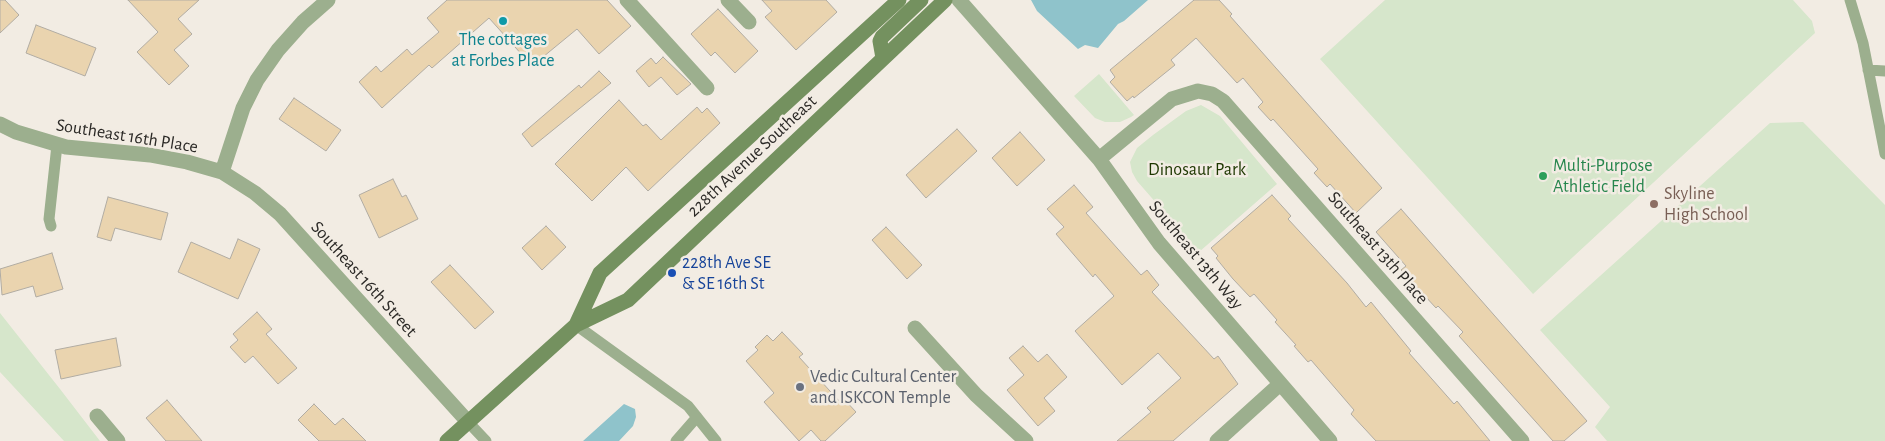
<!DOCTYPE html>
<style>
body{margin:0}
canvas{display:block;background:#f2ece3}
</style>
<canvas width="1885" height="441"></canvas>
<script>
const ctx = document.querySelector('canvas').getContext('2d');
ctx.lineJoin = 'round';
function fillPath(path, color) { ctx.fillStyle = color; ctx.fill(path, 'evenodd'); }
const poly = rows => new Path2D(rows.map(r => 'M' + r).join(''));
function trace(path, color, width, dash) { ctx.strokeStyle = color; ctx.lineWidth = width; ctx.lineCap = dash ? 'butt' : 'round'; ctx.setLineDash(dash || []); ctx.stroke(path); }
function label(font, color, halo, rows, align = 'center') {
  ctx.font = font + ' "Alegreya Sans",sans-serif'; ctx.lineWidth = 5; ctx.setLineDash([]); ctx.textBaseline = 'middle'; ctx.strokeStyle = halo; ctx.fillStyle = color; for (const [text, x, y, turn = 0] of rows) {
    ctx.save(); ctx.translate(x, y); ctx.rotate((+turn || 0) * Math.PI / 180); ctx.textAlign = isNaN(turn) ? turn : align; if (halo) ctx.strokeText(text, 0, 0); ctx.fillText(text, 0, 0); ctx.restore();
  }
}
const green = poly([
 [1385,0,1793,0,1812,21,1815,33,1533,294,1320,59],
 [1099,74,1134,115,1131,117,1120,122,1105,122,1095,118,1074,96],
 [1201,105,1220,116,1277,184,1199,252,1137,181,1132,172,1130,162,1137,148,1153,135,1186,111],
 [1803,122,1885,205,1885,441,1607,441,1595,427,1610,407,1540,330,1770,123],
 [0,313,60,389,100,441,64,441,0,372]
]);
const water = poly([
 [1031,0,1148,0,1124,21,1118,24,1098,48,1085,45,1078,49,1037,11],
 [624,404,635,409,636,417,633,426,619,441,583,441]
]);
const building = poly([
 [0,0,5,0,19,15,0,33,0,0],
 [128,0,199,0,178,19,192,34,174,50,189,66,169,85,137,52,158,32,128,0],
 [447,0,607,0,631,26,599,54,577,29,532,66,489,18,432,68,429,65,382,108,359,82,376,66,381,72,407,49,412,55,439,32,427,18,447,0],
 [762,0,826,0,837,12,796,50,765,17,772,11,762,0],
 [1194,0,1219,0,1232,14,1230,16,1382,188,1356,213,1330,184,1327,187,1314,173,1318,169,1273,119,1271,121,1258,107,1263,102,1243,78,1237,83,1196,38,1171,60,1175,65,1134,98,1133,96,1127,101,1110,82,1115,77,1110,70,1194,0],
 [718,9,758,51,735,73,715,52,711,56,691,34,718,9],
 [36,25,96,48,85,76,26,53,36,25],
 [663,57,691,84,677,95,661,77,649,87,636,71,651,58,656,64,663,57],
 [599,71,611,83,532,147,522,134,579,85,581,88,599,71],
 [294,98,341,130,326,151,279,119,294,98],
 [619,100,643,126,646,124,661,140,697,107,702,113,707,108,720,123,648,191,626,167,592,201,555,164,619,100],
 [957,129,977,151,926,198,906,175,957,129],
 [1020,132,1045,160,1017,186,992,158,1020,132],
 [393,179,402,197,406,195,418,219,379,238,359,195,393,179],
 [1074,185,1093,207,1086,213,1141,275,1147,270,1159,285,1152,292,1214,359,1218,356,1238,384,1173,441,1117,441,1151,412,1147,408,1181,378,1158,353,1122,385,1075,331,1114,296,1095,274,1093,277,1056,234,1064,227,1047,209,1074,185],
 [1272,195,1291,216,1288,219,1347,283,1366,307,1371,302,1411,351,1409,353,1454,404,1457,401,1490,441,1376,441,1351,414,1354,410,1311,360,1308,362,1294,346,1296,345,1275,322,1277,320,1254,294,1250,297,1233,279,1216,258,1218,256,1211,248,1272,195],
 [108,197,168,213,161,240,115,228,111,241,97,237,108,197],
 [1401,209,1587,421,1564,441,1553,441,1459,336,1463,332,1438,306,1436,308,1401,270,1406,266,1376,232,1401,209],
 [546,226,566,247,542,270,522,248,546,226],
 [886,227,922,265,907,279,872,240,886,227],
 [238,239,260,249,238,299,178,272,191,242,230,259,238,239],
 [52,253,63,289,36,297,33,286,2,295,0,269,52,253],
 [450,265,494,312,475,329,431,282,450,265],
 [257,312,272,329,266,334,297,368,278,384,253,356,245,363,230,347,238,340,233,334,257,312],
 [782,332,803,354,799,357,840,402,844,399,856,412,825,441,821,441,811,430,799,441,764,402,774,393,746,361,758,350,755,347,767,335,773,341,782,332],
 [116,338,121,366,61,379,55,350,116,338],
 [1023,346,1038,362,1047,354,1067,377,1044,398,1055,411,1038,426,1007,390,1024,375,1009,358,1023,346],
 [167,400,202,441,166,441,146,418,167,400],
 [314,404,335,425,343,418,366,441,319,441,298,420,314,404]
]);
const service = poly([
 [1850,0,1863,43,1885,154],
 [1868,70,1885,71],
 [51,226,49,219,57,145],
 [576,325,688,406,716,441],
 [469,423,486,441],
 [676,441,697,417]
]);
const minor = poly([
 [627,0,707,88],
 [728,0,749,22],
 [959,0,1099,159,1159,243,1330,441],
 [0,124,16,132,66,147,150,155,187,162,222,172,255,193,280,214,469,423],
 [1099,159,1172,99,1198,91,1212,94,1223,101,1522,441],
 [222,172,243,108,257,80,278,50,303,22,328,0],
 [915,328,976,395,1026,441],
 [97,416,118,441],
 [1217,441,1280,384]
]);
const secondary = poly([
 [883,58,880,41,882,37,921,0],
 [576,325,600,273,899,0],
 [447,441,576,325,628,300,945,0]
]);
const markers = [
 [503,21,5,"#0f9aa8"],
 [1543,176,5,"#2e9e5b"],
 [1654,204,5,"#8d6e63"],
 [672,273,5,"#1a4fb4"],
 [800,387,5,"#6b7280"]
];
const cultureNames = [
 ["The cottages",503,40],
 ["at Forbes Place",503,61]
];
const streetNames = [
 ["Southeast 16th Place",127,136,9],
 ["228th Avenue Southeast",752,156,-43],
 ["Southeast 13th Place",1378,248,49],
 ["Southeast 13th Way",1196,255,50],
 ["Southeast 16th Street",364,279,48]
];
const leisureNames = [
 ["Multi-Purpose",1553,166],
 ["Athletic Field",1553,187]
];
const parkNames = [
 ["Dinosaur Park",1197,170]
];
const educationNames = [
 ["Skyline",1664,194],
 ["High School",1664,215]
];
const transitNames = [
 ["228th Ave SE",682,263],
 ["& SE 16th St",682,284]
];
const worshipNames = [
 ["Vedic Cultural Center",810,377],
 ["and ISKCON Temple",810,398]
];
fillPath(green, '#d6e6cb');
fillPath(water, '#8fc3cb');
fillPath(building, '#ead4af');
trace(building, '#b1aca3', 1);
trace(service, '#9caf8e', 11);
trace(minor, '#9caf8e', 15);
trace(secondary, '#74915f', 15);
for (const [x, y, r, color] of markers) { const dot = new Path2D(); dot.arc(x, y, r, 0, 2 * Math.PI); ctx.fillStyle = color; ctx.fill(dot); trace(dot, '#f2ece3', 2); }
label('18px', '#0d838f', '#f2ece3', cultureNames);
label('18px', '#2b2926', '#f2ece3', streetNames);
label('18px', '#27864d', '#f2ece3', leisureNames, 'left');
label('18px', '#1d3700', '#f2ece3', parkNames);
label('18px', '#785e54', '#f2ece3', educationNames, 'left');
label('18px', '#164399', '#f2ece3', transitNames, 'left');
label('18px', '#5b616d', '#f2ece3', worshipNames, 'left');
</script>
